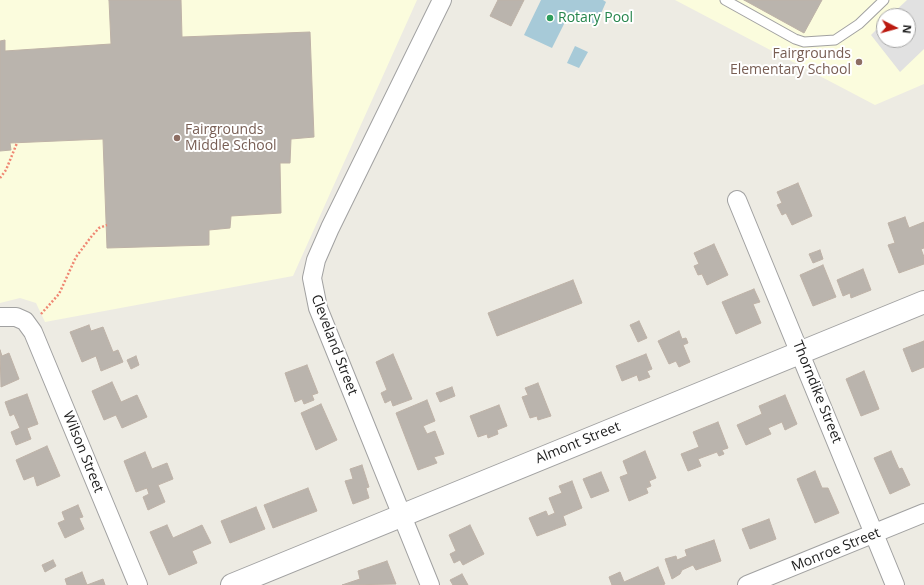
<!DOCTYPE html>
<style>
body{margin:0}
#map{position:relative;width:924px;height:585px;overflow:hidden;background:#edebe3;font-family:"Open Sans",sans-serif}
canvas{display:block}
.north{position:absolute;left:876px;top:8px;width:40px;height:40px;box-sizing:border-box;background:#fff;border:1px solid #a5a5a5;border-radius:50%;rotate:96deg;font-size:11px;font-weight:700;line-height:16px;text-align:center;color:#1d1d1d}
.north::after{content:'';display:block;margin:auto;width:14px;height:18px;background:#bb190f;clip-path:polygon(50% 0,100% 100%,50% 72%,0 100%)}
</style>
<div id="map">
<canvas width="924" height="585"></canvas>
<div class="north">N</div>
</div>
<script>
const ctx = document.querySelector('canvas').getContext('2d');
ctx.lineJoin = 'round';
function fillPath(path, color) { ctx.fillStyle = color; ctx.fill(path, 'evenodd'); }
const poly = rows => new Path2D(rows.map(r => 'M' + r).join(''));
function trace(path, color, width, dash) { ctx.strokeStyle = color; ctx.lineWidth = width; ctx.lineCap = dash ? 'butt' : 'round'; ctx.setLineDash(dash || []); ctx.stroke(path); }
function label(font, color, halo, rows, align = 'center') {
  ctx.font = font + ' "Open Sans",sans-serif'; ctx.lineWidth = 4; ctx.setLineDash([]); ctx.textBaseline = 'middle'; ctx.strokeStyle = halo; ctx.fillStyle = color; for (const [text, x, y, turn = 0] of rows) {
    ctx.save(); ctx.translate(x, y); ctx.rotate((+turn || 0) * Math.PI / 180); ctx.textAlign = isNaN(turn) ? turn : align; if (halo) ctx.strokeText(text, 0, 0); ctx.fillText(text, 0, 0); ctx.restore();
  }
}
const education = poly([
 [0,0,417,0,293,276,45,322,36,303,20,298,0,303],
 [675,0,924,0,924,84,875,105],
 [884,16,908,16,908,40,884,40]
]);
const parking = poly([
 [907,0,924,0,924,49,900,72,871,35,884,22,884,40,908,40,908,16,890,16]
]);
const water = poly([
 [541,0,603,0,606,2,596,25,570,12,552,48,524,35],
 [575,46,588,52,579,68,567,63]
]);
const building = poly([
 [109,0,181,0,182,37,310,32,314,137,291,139,290,163,280,163,281,213,231,216,230,228,209,230,209,245,107,248,103,139,10,143,11,150,0,151,0,41,5,40,5,51,111,44,109,0],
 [498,0,524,0,511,26,490,16,498,0],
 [744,0,822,0,804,33,744,0],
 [798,183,812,216,792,225,786,213,782,215,777,205,782,203,777,192,798,183],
 [905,217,909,228,924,222,924,248,921,249,924,257,924,264,899,273,888,245,895,243,888,223,905,217],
 [714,244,728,275,707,285,702,274,698,275,694,266,699,264,694,253,714,244],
 [820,250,823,259,813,263,809,254,820,250],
 [823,265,836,297,813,306,800,275,823,265],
 [863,269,871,290,851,298,850,293,843,296,837,280,863,269],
 [573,280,582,303,497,336,488,313,573,280],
 [754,289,760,302,753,304,761,323,736,334,722,302,754,289],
 [639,321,647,338,638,342,630,325,639,321],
 [89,325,91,331,103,327,113,352,118,350,123,362,101,371,96,356,82,362,70,332,89,325],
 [679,331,682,339,686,338,688,343,683,345,690,362,679,367,676,361,669,364,658,341,679,331],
 [924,341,924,367,912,372,903,349,924,341],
 [0,350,2,356,9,353,19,379,1,387,0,350],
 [393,354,412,399,393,406,391,400,385,403,381,393,387,390,376,362,393,354],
 [646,354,652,369,647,371,650,377,639,381,637,375,622,381,616,366,646,354],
 [136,356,139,365,131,369,127,360,136,356],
 [307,365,318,393,312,395,314,400,304,404,302,399,295,402,285,373,307,365],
 [864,371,879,409,861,416,846,379,864,371],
 [112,382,121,402,137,395,147,417,122,428,116,415,104,420,92,391,112,382],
 [538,383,551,416,538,420,537,416,530,418,522,397,528,395,525,388,538,383],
 [452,387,455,396,440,402,436,393,452,387],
 [27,394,38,424,27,428,31,439,16,445,11,432,20,428,14,414,10,416,5,402,27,394],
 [785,395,797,424,785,430,782,422,768,428,771,434,746,445,737,425,762,414,759,406,785,395],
 [427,400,435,421,423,426,427,434,435,431,444,454,434,457,437,463,418,470,396,413,427,400],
 [321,404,337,440,316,450,301,413,321,404],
 [499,405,507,426,497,430,498,434,488,438,487,434,478,437,470,416,499,405],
 [718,422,728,448,722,450,724,454,719,456,717,452,698,459,701,466,688,471,681,454,699,447,693,432,718,422],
 [47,446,60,476,37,486,34,476,24,480,16,460,47,446],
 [645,451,656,478,649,481,651,486,646,488,648,493,629,501,620,477,628,474,623,461,645,451],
 [891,451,899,469,902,468,910,485,890,494,874,458,891,451],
 [145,452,152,469,167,463,173,479,158,485,165,502,148,510,143,497,149,494,147,488,136,492,124,461,145,452],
 [362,465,369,487,366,488,369,498,353,504,345,481,353,479,350,469,362,465],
 [815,471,822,488,828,488,839,513,815,523,797,479,815,471],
 [601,472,609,491,591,498,583,479,601,472],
 [572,481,582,508,563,516,566,525,537,536,529,518,546,511,548,516,555,513,549,498,562,493,559,486,572,481],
 [308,488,317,511,273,528,264,505,308,488],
 [78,505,83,517,79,518,84,529,65,538,58,523,65,520,62,512,78,505],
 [256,507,265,529,230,543,221,521,256,507],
 [769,519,776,539,750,549,742,529,769,519],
 [167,525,173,538,202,525,211,543,192,551,197,563,169,575,150,532,167,525],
 [470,525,484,554,463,565,460,560,454,563,450,554,456,551,449,535,470,525],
 [714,540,721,561,696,570,693,565,682,570,680,574,672,579,665,559,676,556,677,560,687,556,685,550,714,540],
 [53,560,56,566,45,572,42,565,53,560],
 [387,561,396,584,342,585,360,579,358,571,387,561],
 [658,567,665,584,662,585,612,585,609,577,620,572,624,582,658,567],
 [82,572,87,585,103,579,105,585,67,585,65,579,82,572],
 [462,574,468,585,453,585,450,580,462,574]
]);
const path = poly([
 [0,178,6,170,17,143],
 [41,314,59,294,76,257,91,237,99,228,107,225]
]);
const service = poly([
 [725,0,795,39,804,42,835,40,859,24,884,0]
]);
const minor = poly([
 [737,200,895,585],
 [0,317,16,317,25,321,33,332,138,585],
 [430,585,318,308,312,278,316,260,330,228,442,0],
 [747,585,924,513]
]);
const tertiary = poly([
 [232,585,924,302]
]);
const markers = [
 [550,18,4,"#2e9e5b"],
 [859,62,4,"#8d6e63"],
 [177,138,4,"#8d6e63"]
];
const leisureNames = [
 ["Rotary Pool",558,18]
];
const educationNames = [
 ["Fairgrounds",851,54],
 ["Elementary School",851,70],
 ["Fairgrounds",185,130,"left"],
 ["Middle School",185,146,"left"]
];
const streetNames = [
 ["Cleveland Street",334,345,69],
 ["Thorndike Street",817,392,68],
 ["Almont Street",578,443,-22],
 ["Wilson Street",83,452,68],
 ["Monroe Street",836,550,-22]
];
fillPath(education, '#fbfcdd');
fillPath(parking, '#e1e1e1');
fillPath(water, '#a7cad8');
fillPath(building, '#bab4ad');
trace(building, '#beb2a7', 1);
trace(service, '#a1a1a1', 11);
trace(minor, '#a1a1a1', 20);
trace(tertiary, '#a1a1a1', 24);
trace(path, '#ef8773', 2.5, [2, 2]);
trace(service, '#fff', 9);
trace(minor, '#fff', 18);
trace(tertiary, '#fff', 22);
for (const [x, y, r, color] of markers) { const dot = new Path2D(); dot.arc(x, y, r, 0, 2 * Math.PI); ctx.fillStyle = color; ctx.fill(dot); trace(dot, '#fff', 1.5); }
label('14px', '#27864d', '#fff', leisureNames, 'left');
label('14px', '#785e54', '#fff', educationNames, 'right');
label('14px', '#1d1d1d', '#fff', streetNames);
</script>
